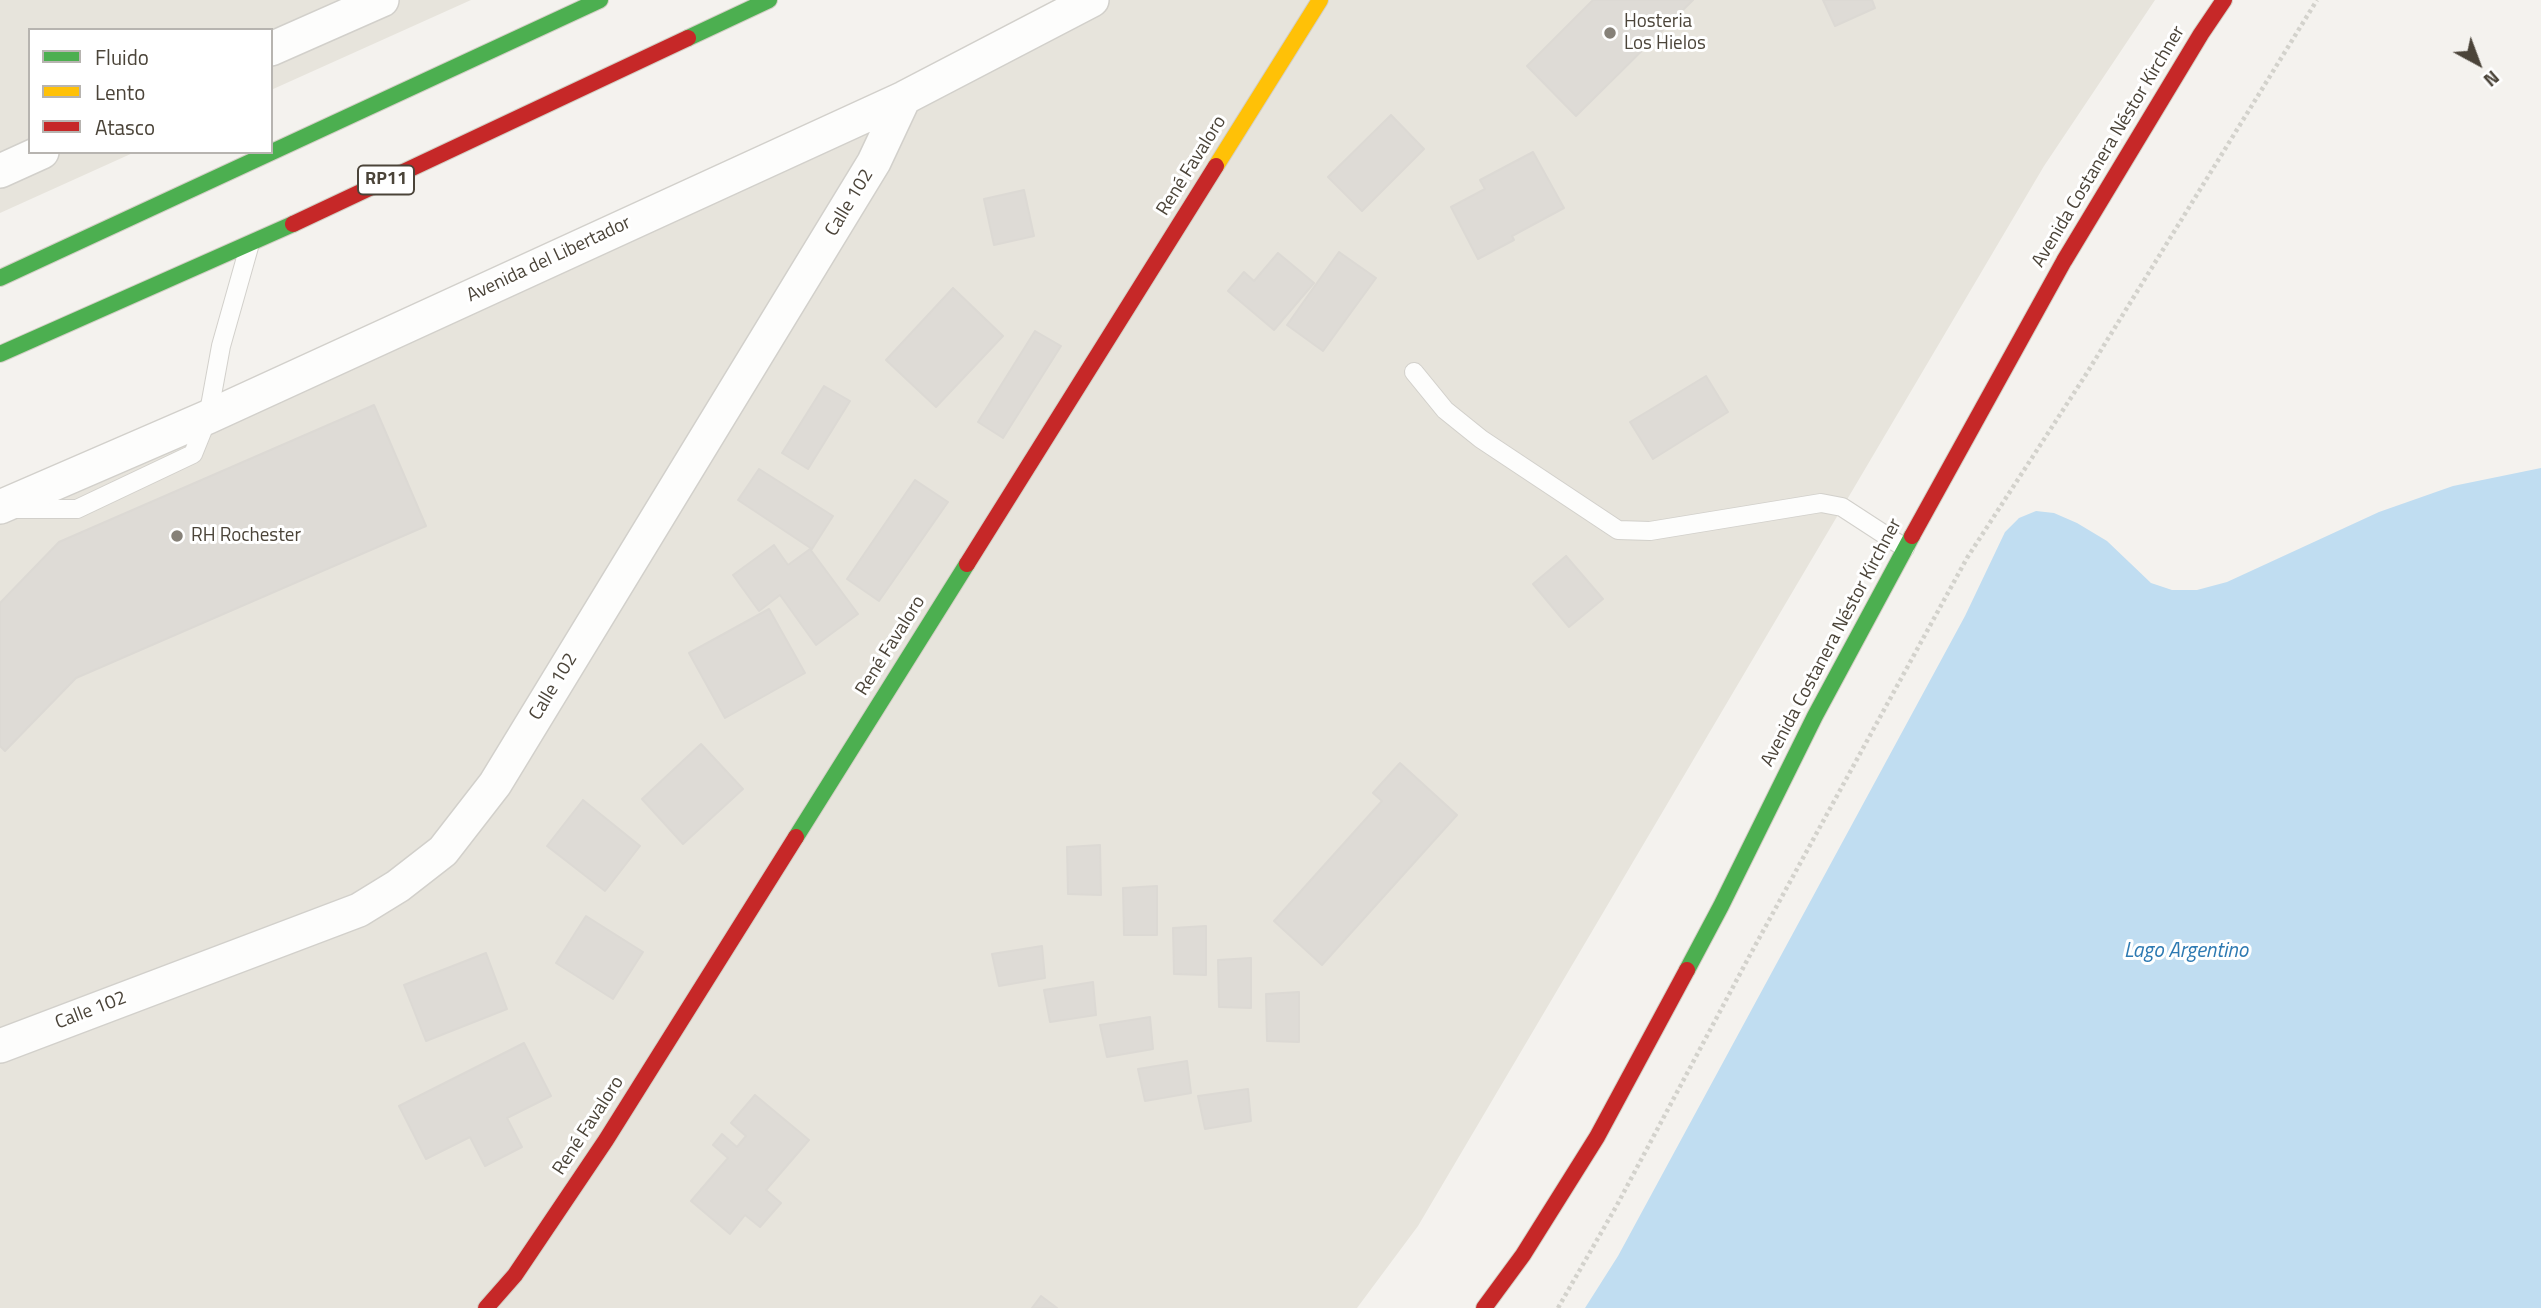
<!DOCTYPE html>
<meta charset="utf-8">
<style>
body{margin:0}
#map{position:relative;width:2541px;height:1308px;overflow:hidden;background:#f4f2ee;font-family:"Titillium Web",sans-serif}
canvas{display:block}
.legend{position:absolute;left:28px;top:28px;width:245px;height:126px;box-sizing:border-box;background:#fff;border:2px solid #b7b4b0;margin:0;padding:9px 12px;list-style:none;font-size:21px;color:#4b4439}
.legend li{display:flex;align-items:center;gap:14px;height:35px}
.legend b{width:35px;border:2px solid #b7b4b0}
.north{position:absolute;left:2443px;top:28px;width:70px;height:70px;-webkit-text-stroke:5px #fff;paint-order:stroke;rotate:139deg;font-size:19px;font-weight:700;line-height:28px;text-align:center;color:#4b4439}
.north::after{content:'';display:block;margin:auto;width:24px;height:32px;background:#4b4439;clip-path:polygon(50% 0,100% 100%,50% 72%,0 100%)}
</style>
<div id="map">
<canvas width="2541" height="1308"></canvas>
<ul class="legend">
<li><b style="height:9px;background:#4caf50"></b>Fluido</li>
<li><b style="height:9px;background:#ffc107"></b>Lento</li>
<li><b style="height:9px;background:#c62828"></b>Atasco</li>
</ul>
<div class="north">N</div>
</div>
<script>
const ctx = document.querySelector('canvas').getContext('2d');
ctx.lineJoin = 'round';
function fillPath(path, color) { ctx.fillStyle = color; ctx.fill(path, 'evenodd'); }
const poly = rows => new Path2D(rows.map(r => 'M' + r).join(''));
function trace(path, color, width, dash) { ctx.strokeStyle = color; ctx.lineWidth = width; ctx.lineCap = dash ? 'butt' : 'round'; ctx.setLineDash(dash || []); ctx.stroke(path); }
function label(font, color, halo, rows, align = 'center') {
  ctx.font = font + ' "Titillium Web",sans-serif'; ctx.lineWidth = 6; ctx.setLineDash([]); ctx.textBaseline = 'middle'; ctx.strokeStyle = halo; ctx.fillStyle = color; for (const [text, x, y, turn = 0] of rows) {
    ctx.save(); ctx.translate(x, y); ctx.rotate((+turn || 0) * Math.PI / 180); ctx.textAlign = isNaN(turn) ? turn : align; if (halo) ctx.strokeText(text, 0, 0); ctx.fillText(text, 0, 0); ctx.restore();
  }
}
const residential = poly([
 [0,0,471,0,271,90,271,30,30,30,30,152,135,152,0,213],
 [1075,0,2155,0,2044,166,1418,1226,1357,1308,0,1308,0,507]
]);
const water = poly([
 [2541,468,2541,1308,1585,1308,1618,1256,1965,616,2005,532,2019,518,2036,511,2054,513,2077,523,2107,541,2151,583,2172,590,2197,590,2227,582,2379,512,2453,486]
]);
const building = poly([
 [1593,0,1693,0,1576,116,1527,66,1593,0],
 [1823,0,1872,0,1875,8,1835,26,1823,0],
 [1391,115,1424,149,1362,211,1328,177,1391,115],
 [1533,152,1564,208,1512,236,1514,240,1478,259,1451,207,1485,189,1480,180,1533,152],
 [1024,190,1034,236,994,245,984,199,1024,190],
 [1339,252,1376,278,1323,351,1287,325,1339,252],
 [1278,253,1314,283,1274,330,1228,291,1244,272,1254,281,1278,253],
 [953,288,1003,336,936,407,886,360,953,288],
 [1035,331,1061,346,1003,438,978,422,1035,331],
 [1706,376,1728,412,1653,459,1630,422,1706,376],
 [824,386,850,401,808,469,782,453,824,386],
 [374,405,426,526,76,678,5,751,0,746,0,603,59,542,374,405],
 [759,469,833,516,812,549,738,500,759,469],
 [915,480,948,502,879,601,847,579,915,480],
 [774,545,788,565,810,549,858,614,816,645,780,595,759,611,733,575,774,545],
 [1566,556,1603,599,1569,627,1533,584,1566,556],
 [769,609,805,673,725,718,689,653,769,609],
 [701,744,743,789,683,844,642,799,701,744],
 [1400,763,1457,815,1322,965,1274,921,1382,801,1373,793,1400,763],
 [583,800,640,846,605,891,547,846,583,800],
 [1100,845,1101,895,1068,894,1067,847,1100,845],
 [1157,886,1157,935,1124,935,1123,888,1157,886],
 [586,916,643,952,613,999,556,963,586,916],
 [1206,926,1206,975,1174,974,1173,928,1206,926],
 [1042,946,1045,978,999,986,992,954,1042,946],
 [486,953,507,1009,426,1041,404,985,486,953],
 [1251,958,1251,1008,1219,1007,1218,960,1251,958],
 [1093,982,1096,1015,1050,1022,1044,990,1093,982],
 [1299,992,1299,1042,1267,1041,1266,994,1299,992],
 [1150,1017,1153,1049,1107,1057,1100,1025,1150,1017],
 [524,1043,551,1096,507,1118,522,1147,485,1166,470,1137,426,1159,399,1106,524,1043],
 [1187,1061,1191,1093,1145,1101,1138,1069,1187,1061],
 [1248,1089,1251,1121,1205,1129,1198,1096,1248,1089],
 [755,1095,809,1140,766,1190,781,1203,760,1227,745,1215,730,1234,691,1201,728,1158,713,1145,722,1134,737,1147,746,1136,731,1123,755,1095],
 [1041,1296,1057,1308,1032,1308,1041,1296]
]);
const path = poly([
 [1558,1308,1617,1205,1750,955,1967,558,2085,376,2317,0]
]);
const lane = poly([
 [1414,372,1445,410,1481,439,1618,530,1650,531,1821,503,1842,507,1905,548],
 [14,509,77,509,193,454,208,417,221,346,249,247]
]);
const street = poly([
 [271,49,382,0],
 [0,171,42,152],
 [0,507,208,417,904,98,1092,0],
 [0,1046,359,910,398,886,443,851,495,784,874,162,904,98]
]);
const fast = poly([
 [688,38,769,0],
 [0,278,600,0],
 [0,354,293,224],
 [796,837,967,564],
 [1687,970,1721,906,1815,716,1912,536]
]);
const slow = poly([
 [1216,166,1320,0]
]);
const jam = poly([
 [293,224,688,38],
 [1912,536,2064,261,2201,34,2224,0],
 [967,564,1216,166],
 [486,1308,515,1275,606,1140,796,837],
 [1484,1308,1523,1255,1597,1137,1687,970]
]);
const markers = [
 [1610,33,7,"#868178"],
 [177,536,7,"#868178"]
];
const shields = [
 [386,180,56]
];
const shieldNames = [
 ["RP11",386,180]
];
const poiNames = [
 ["Hosteria",1624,22],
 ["Los Hielos",1624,44],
 ["RH Rochester",191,536]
];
const streetNames = [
 ["Avenida Costanera Néstor Kirchner",2109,147,-59],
 ["René Favaloro",1192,166,-58],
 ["Calle 102",850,203,-59],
 ["Avenida del Libertador",549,260,-25],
 ["Avenida Costanera Néstor Kirchner",1832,643,-62],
 ["René Favaloro",891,646,-58],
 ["Calle 102",554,687,-59],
 ["Calle 102",91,1011,-21],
 ["René Favaloro",589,1126,-57]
];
const waterNames = [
 ["Lago Argentino",2186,952]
];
fillPath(residential, '#e7e4dc');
fillPath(water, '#c0ddf1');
fillPath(building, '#dedbd6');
trace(building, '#dcd9d4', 2);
trace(lane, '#d2d0cb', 20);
trace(street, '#d2d0cb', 36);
trace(fast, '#d3cfc5', 18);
trace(slow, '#d3cfc5', 18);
trace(jam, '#d3cfc5', 18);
trace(path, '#d3d2cc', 4.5, [3.5, 3.5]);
trace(lane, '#fdfdfc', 18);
trace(street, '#fdfdfc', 33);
trace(fast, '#4caf50', 16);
trace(slow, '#ffc107', 16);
trace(jam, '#c62828', 16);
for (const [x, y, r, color] of markers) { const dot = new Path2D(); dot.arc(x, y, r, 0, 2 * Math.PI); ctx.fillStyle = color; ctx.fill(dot); trace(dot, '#fff', 2.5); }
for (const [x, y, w] of shields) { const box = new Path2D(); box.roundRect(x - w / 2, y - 14.5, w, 29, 5); ctx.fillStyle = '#fff'; ctx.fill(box); trace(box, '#4b4439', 2); }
label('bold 18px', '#4b4439', null, shieldNames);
label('19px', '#4b4439', '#fff', poiNames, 'left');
label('19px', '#4b4439', '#fff', streetNames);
label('italic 21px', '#2e7ab2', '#fff', waterNames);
</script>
